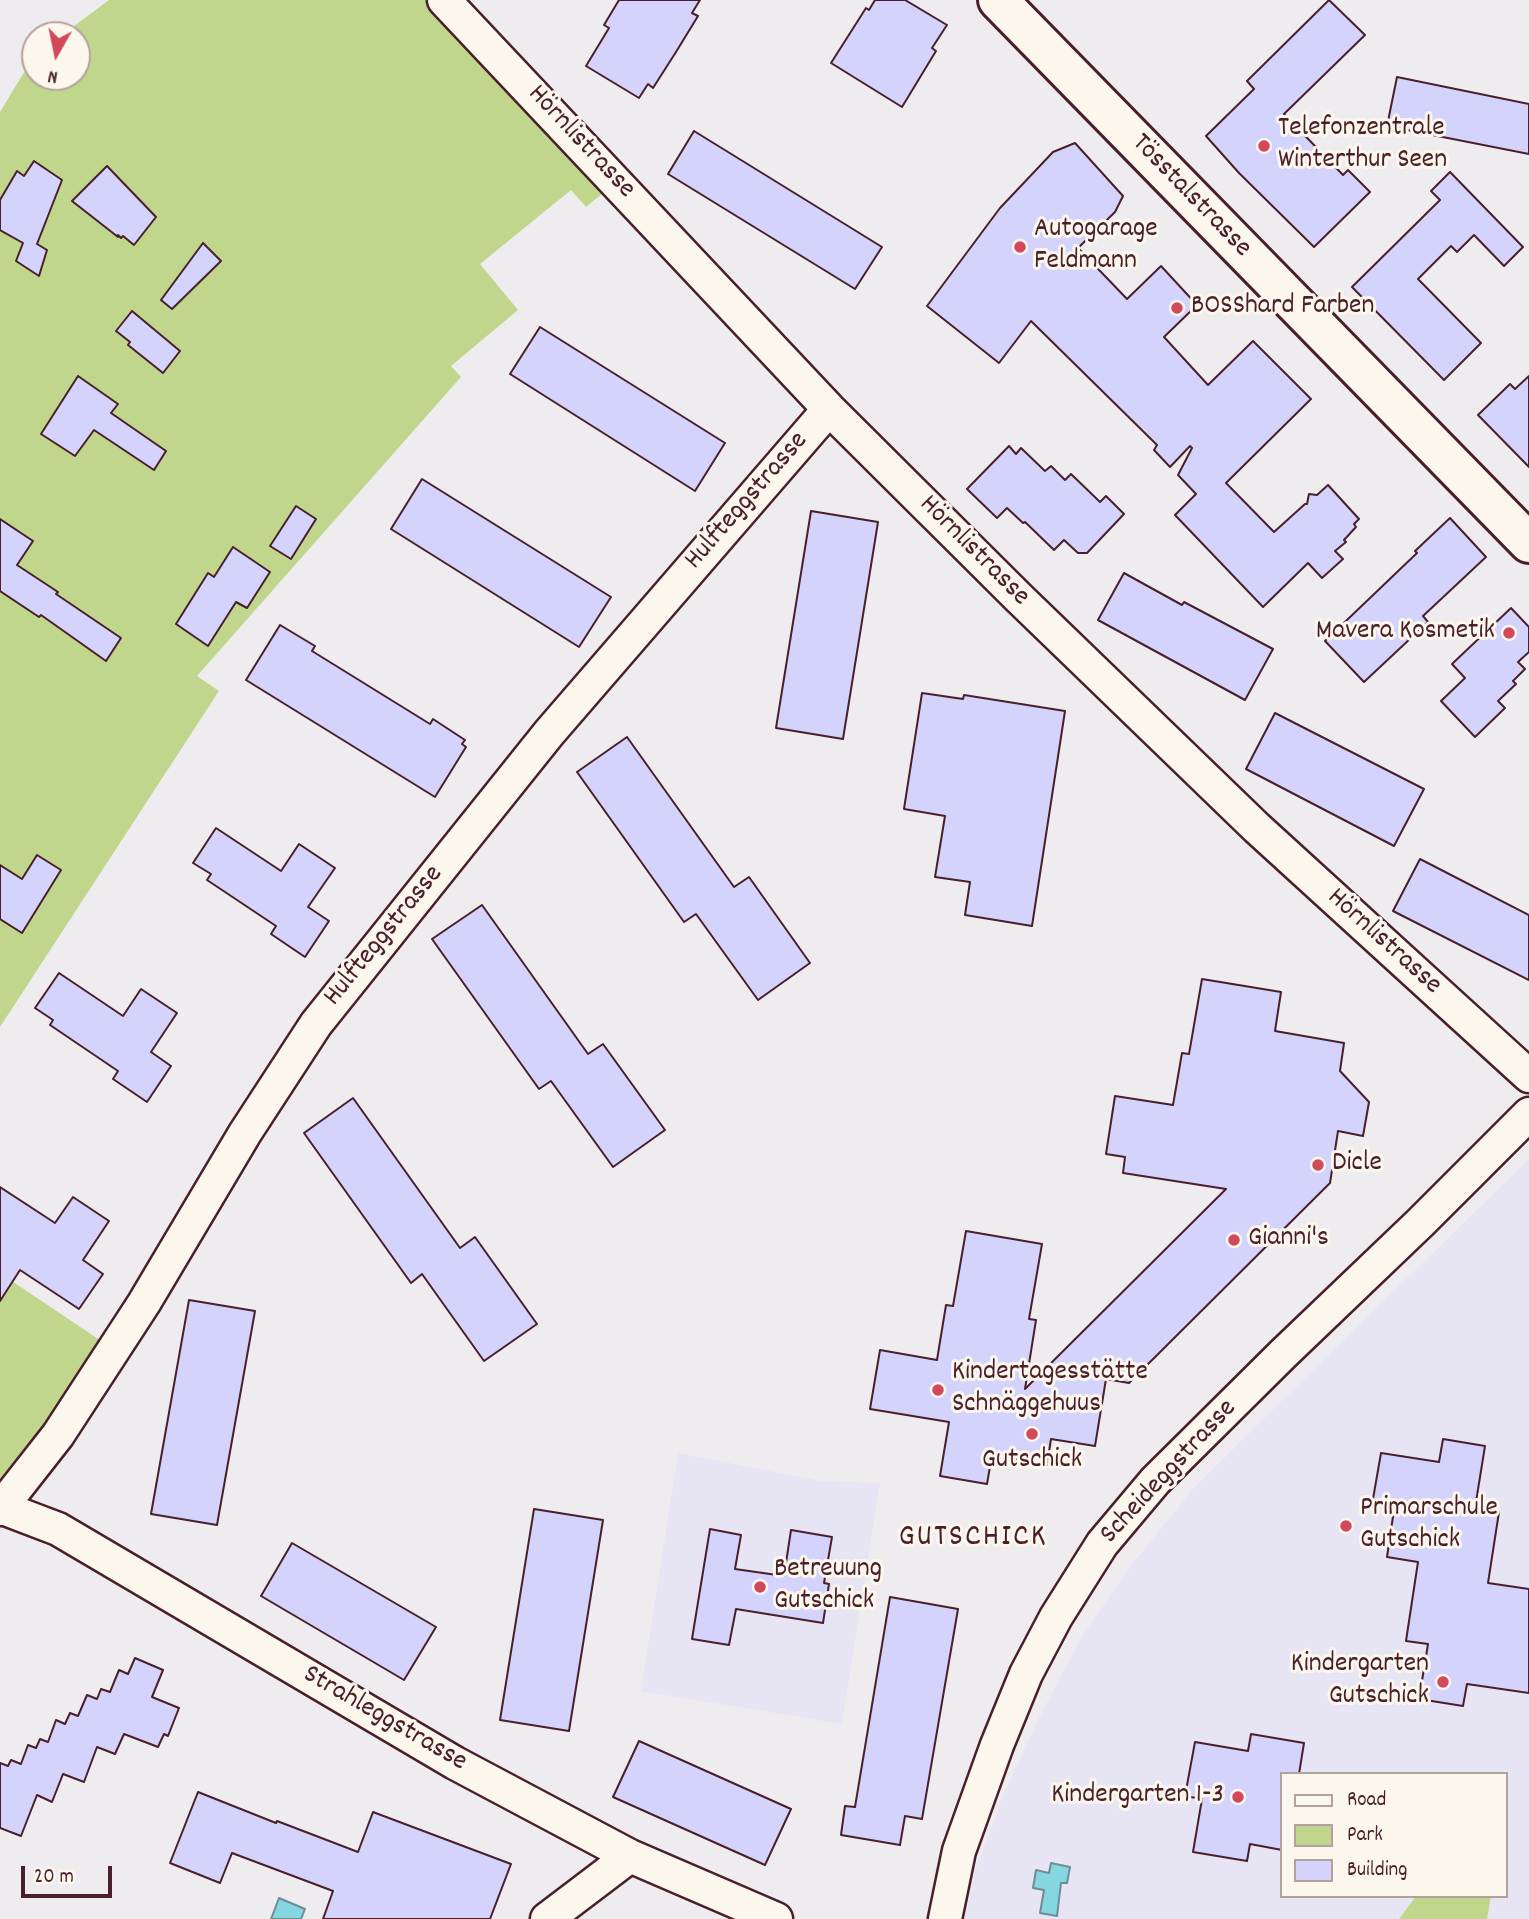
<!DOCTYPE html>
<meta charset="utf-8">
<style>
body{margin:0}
#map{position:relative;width:1529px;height:1919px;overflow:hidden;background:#efecf0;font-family:Dekko,sans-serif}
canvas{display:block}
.legend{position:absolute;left:1280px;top:1772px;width:228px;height:126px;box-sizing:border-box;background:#fbf7ec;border:2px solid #b4a19f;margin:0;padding:9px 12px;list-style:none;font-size:21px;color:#4a1f2b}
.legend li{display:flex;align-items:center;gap:14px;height:35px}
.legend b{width:35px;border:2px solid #b4a19f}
.north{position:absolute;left:21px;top:21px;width:70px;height:70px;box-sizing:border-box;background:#fbf7ec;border:2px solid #b4a19f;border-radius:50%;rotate:189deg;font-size:19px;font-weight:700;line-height:28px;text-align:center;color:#4a1f2b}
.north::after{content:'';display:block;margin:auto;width:24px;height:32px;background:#d1495b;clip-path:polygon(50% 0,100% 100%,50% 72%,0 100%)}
.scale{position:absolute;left:21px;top:1866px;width:91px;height:32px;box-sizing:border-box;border:4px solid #4a1f2b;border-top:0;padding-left:9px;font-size:21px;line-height:24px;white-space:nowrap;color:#4a1f2b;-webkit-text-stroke:5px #fbf7ec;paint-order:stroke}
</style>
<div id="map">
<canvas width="1529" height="1919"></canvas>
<ul class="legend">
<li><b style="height:9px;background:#fbf7ec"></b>Road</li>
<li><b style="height:19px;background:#c0d68c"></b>Park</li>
<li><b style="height:19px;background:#d3d3fb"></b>Building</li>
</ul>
<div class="north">N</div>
<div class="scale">20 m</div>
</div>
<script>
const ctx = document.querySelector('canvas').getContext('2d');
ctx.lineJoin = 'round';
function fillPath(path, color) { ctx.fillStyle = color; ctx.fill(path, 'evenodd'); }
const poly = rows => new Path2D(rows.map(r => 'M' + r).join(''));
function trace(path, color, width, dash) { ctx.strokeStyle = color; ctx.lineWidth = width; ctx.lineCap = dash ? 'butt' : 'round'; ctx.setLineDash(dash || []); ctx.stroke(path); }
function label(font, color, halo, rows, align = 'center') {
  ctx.font = font + ' Dekko,sans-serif'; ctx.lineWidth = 6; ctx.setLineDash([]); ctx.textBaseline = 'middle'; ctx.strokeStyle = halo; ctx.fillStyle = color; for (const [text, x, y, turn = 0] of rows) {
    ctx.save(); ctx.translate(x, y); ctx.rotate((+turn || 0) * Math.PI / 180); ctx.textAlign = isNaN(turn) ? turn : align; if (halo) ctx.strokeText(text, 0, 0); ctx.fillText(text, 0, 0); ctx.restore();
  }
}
const built = poly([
 [1529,1159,1529,1919,964,1919,975,1871,1004,1793,1040,1716,1082,1636,1134,1562,1193,1489,1315,1368],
 [1282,1774,1506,1774,1506,1896,1282,1896],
 [678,1453,821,1481,880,1483,842,1724,641,1691]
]);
const green = poly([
 [109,0,444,0,616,182,586,207,571,190,480,264,518,310,451,366,461,377,197,676,219,691,0,1027,0,112,23,74,35,59,35,77,77,77,77,35,62,35],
 [0,1273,113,1349,0,1507],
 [1416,1896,1491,1896,1487,1919,1399,1919]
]);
const water = poly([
 [1051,1863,1070,1867,1067,1883,1061,1883,1057,1916,1040,1913,1044,1890,1033,1888,1036,1870,1049,1873,1051,1863],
 [279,1898,305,1909,301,1919,271,1919,279,1898]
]);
const building = poly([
 [619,0,700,0,692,13,698,16,676,52,653,88,648,84,639,98,586,66,609,28,604,25,619,0],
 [875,0,905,0,947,25,932,48,936,51,902,107,831,63,866,8,869,10,875,0],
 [1329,0,1365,35,1284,114,1343,175,1348,170,1370,192,1314,247,1239,173,1206,136,1254,89,1247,81,1329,0],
 [1397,77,1529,104,1529,154,1387,126,1397,77],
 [694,131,882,247,855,289,668,174,694,131],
 [1075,143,1123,196,1115,212,1078,248,1127,299,1161,266,1197,305,1164,337,1208,385,1253,341,1311,399,1226,483,1274,532,1305,504,1307,504,1309,494,1317,495,1328,485,1359,519,1354,524,1356,527,1344,540,1346,542,1335,551,1343,559,1322,578,1308,563,1263,607,1175,515,1196,494,1178,475,1192,448,1190,446,1170,467,1154,450,1157,445,1031,321,999,363,927,306,1000,208,1053,152,1075,143],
 [34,161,62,180,37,244,47,250,39,276,16,261,23,243,0,230,0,200,17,171,24,176,34,161],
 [107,166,156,217,134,245,123,236,121,238,118,235,118,237,72,201,107,166],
 [1450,172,1523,247,1504,266,1474,235,1457,252,1451,246,1418,279,1481,343,1444,380,1352,287,1440,200,1431,191,1450,172],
 [203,243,221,261,172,309,161,300,203,243],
 [132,311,180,351,163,373,128,345,130,342,116,331,132,311],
 [540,327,725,443,695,491,510,374,540,327],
 [78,376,118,404,111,413,166,451,154,470,94,430,75,456,41,434,78,376],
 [1529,376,1529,467,1478,415,1510,384,1515,389,1529,376],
 [1009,446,1016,454,1021,448,1045,471,1051,466,1065,480,1071,474,1100,502,1106,496,1124,514,1087,553,1078,553,1064,540,1054,550,1025,522,1023,523,1007,508,997,518,967,489,1009,446],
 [422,479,611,597,579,647,391,529,422,479],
 [296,506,316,519,291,559,270,546,296,506],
 [811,511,878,522,843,739,776,728,811,511],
 [1450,518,1486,557,1423,616,1428,622,1364,682,1325,641,1417,553,1415,551,1450,518],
 [0,519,33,541,17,565,58,592,56,594,121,638,106,661,41,615,39,617,0,591,0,519],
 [233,547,270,572,247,608,236,602,208,646,176,624,208,573,214,577,233,547],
 [1124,573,1182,605,1184,602,1273,649,1245,700,1098,620,1124,573],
 [1511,608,1529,627,1529,652,1518,662,1525,669,1513,681,1516,684,1498,701,1505,708,1475,737,1441,701,1465,678,1452,664,1511,608],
 [280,625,315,646,312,651,430,724,433,719,465,740,462,744,466,747,435,797,246,680,280,625],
 [922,693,963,699,964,695,1065,711,1032,926,965,915,970,882,935,877,945,816,904,809,922,693],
 [1275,713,1424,789,1394,846,1246,769,1275,713],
 [627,737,734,887,749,877,810,963,758,1000,696,914,684,922,577,772,627,737],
 [216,828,281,871,299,844,335,868,308,907,329,921,305,957,271,934,276,926,207,880,211,874,193,863,216,828],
 [37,855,61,870,22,933,0,919,0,865,22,879,37,855],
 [1420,859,1529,915,1529,980,1393,911,1420,859],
 [482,905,588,1054,603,1044,665,1130,613,1167,551,1081,539,1089,432,939,482,905],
 [59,973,123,1016,141,989,177,1013,151,1052,171,1066,147,1102,113,1079,118,1071,50,1025,53,1020,35,1008,59,973],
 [1202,979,1281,992,1275,1031,1344,1043,1340,1071,1369,1102,1363,1136,1338,1131,1330,1183,1129,1383,1106,1379,1095,1446,1051,1439,1047,1465,992,1455,987,1484,940,1476,949,1422,870,1409,880,1350,937,1360,946,1305,953,1306,966,1231,1042,1244,1029,1319,1036,1320,1025,1389,1226,1189,1123,1173,1125,1157,1106,1154,1115,1096,1173,1105,1182,1053,1189,1054,1202,979],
 [353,1098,460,1248,475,1237,537,1324,484,1361,422,1274,411,1283,304,1133,353,1098],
 [0,1187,55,1223,73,1197,109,1221,83,1260,103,1274,79,1309,20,1270,0,1301,0,1187],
 [189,1300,255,1311,217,1525,151,1514,189,1300],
 [1443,1439,1485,1446,1475,1508,1499,1512,1488,1583,1529,1589,1529,1693,1467,1684,1463,1706,1419,1699,1428,1644,1406,1641,1418,1562,1387,1557,1395,1503,1373,1499,1381,1453,1439,1462,1443,1439],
 [534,1509,603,1520,569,1731,500,1720,534,1509],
 [710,1529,741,1535,735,1569,784,1576,791,1530,832,1537,824,1583,829,1584,823,1623,736,1609,729,1645,692,1639,710,1529],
 [292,1543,436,1627,404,1680,261,1596,292,1543],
 [890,1597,958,1609,922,1819,905,1816,900,1845,841,1835,845,1806,855,1807,890,1597],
 [135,1658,163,1670,152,1697,179,1708,168,1736,164,1734,158,1747,124,1734,115,1754,97,1747,84,1782,63,1774,52,1802,37,1795,21,1836,0,1828,0,1763,8,1766,11,1760,21,1764,28,1745,36,1748,40,1739,48,1742,56,1720,65,1724,70,1713,78,1716,87,1695,97,1699,101,1689,110,1692,119,1670,128,1674,135,1658],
 [1251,1734,1304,1743,1299,1774,1282,1774,1282,1850,1250,1844,1247,1861,1193,1852,1202,1799,1185,1796,1195,1742,1248,1751,1251,1734],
 [639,1741,791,1809,765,1865,613,1797,639,1741],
 [198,1792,276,1823,277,1821,358,1852,373,1812,511,1864,490,1919,323,1919,333,1891,232,1853,220,1883,170,1863,198,1792]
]);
const minor = poly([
 [444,0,829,409,1019,598,1257,828,1529,1076],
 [0,1507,58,1529,455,1763,630,1856,776,1919],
 [0,1509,58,1435,144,1303,245,1133,316,1024,549,733,829,409],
 [547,1919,630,1856],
 [945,1919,959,1851,997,1745,1026,1674,1056,1617,1102,1544,1155,1481,1283,1354,1420,1223,1529,1114]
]);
const major = poly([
 [998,0,1529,543]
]);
const markers = [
 [1264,146,7,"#d1495b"],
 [1020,247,7,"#d1495b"],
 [1177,308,7,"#d1495b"],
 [1509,633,7,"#d1495b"],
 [1318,1165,7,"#d1495b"],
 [1234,1240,7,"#d1495b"],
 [938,1390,7,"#d1495b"],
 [1032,1434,7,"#d1495b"],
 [1346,1526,7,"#d1495b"],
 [760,1587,7,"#d1495b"],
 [1443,1682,7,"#d1495b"],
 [1238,1797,7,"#d1495b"]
];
const poiNames = [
 ["Telefonzentrale",1278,130],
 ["Winterthur Seen",1278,162],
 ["Autogarage",1034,231],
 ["Feldmann",1034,263],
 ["BOSShard Farben",1191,308],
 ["Mavera Kosmetik",1495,633,"right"],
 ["Dicle",1332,1165],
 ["Gianni's",1248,1240],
 ["Kindertagesstätte",952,1374],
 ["Schnäggehuus",952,1406],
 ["Gutschick",1032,1462,"center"],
 ["Primarschule",1360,1510],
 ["Gutschick",1360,1542],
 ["Betreuung",774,1571],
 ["Gutschick",774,1603],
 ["Kindergarten",1429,1666,"right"],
 ["Gutschick",1429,1698,"right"],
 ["Kindergarten 1-3",1224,1797,"right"]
];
const streetNames = [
 ["Hörnlistrasse",580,143,47],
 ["Tösstalstrasse",1190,197,46],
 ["Hulfteggstrasse",748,502,-49],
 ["Hörnlistrasse",973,552,45],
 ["Hulfteggstrasse",385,937,-51],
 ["Hörnlistrasse",1383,943,42],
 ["Scheideggstrasse",1170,1473,-47],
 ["Strahleggstrasse",384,1720,30]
];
const quarterNames = [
 ["GUTSCHICK",973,1540]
];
fillPath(built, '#e7e4f3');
fillPath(green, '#c0d68c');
fillPath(water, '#85d6df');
trace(water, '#6d8d97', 2);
fillPath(building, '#d3d3fb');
trace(building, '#4a1f2b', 2);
trace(minor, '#4a1f2b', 37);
trace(major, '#4a1f2b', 44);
trace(minor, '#fbf7ec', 32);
trace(major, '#fbf7ec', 38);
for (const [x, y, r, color] of markers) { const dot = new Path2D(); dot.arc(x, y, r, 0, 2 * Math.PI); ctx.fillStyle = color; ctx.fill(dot); trace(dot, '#fbf7ec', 2.5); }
label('28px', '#4a1f2b', '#fbf7ec', poiNames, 'left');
label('28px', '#4a1f2b', '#fbf7ec', streetNames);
ctx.letterSpacing = '2px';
label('32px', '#4a1f2b', '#fbf7ec', quarterNames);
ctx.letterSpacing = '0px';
</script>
